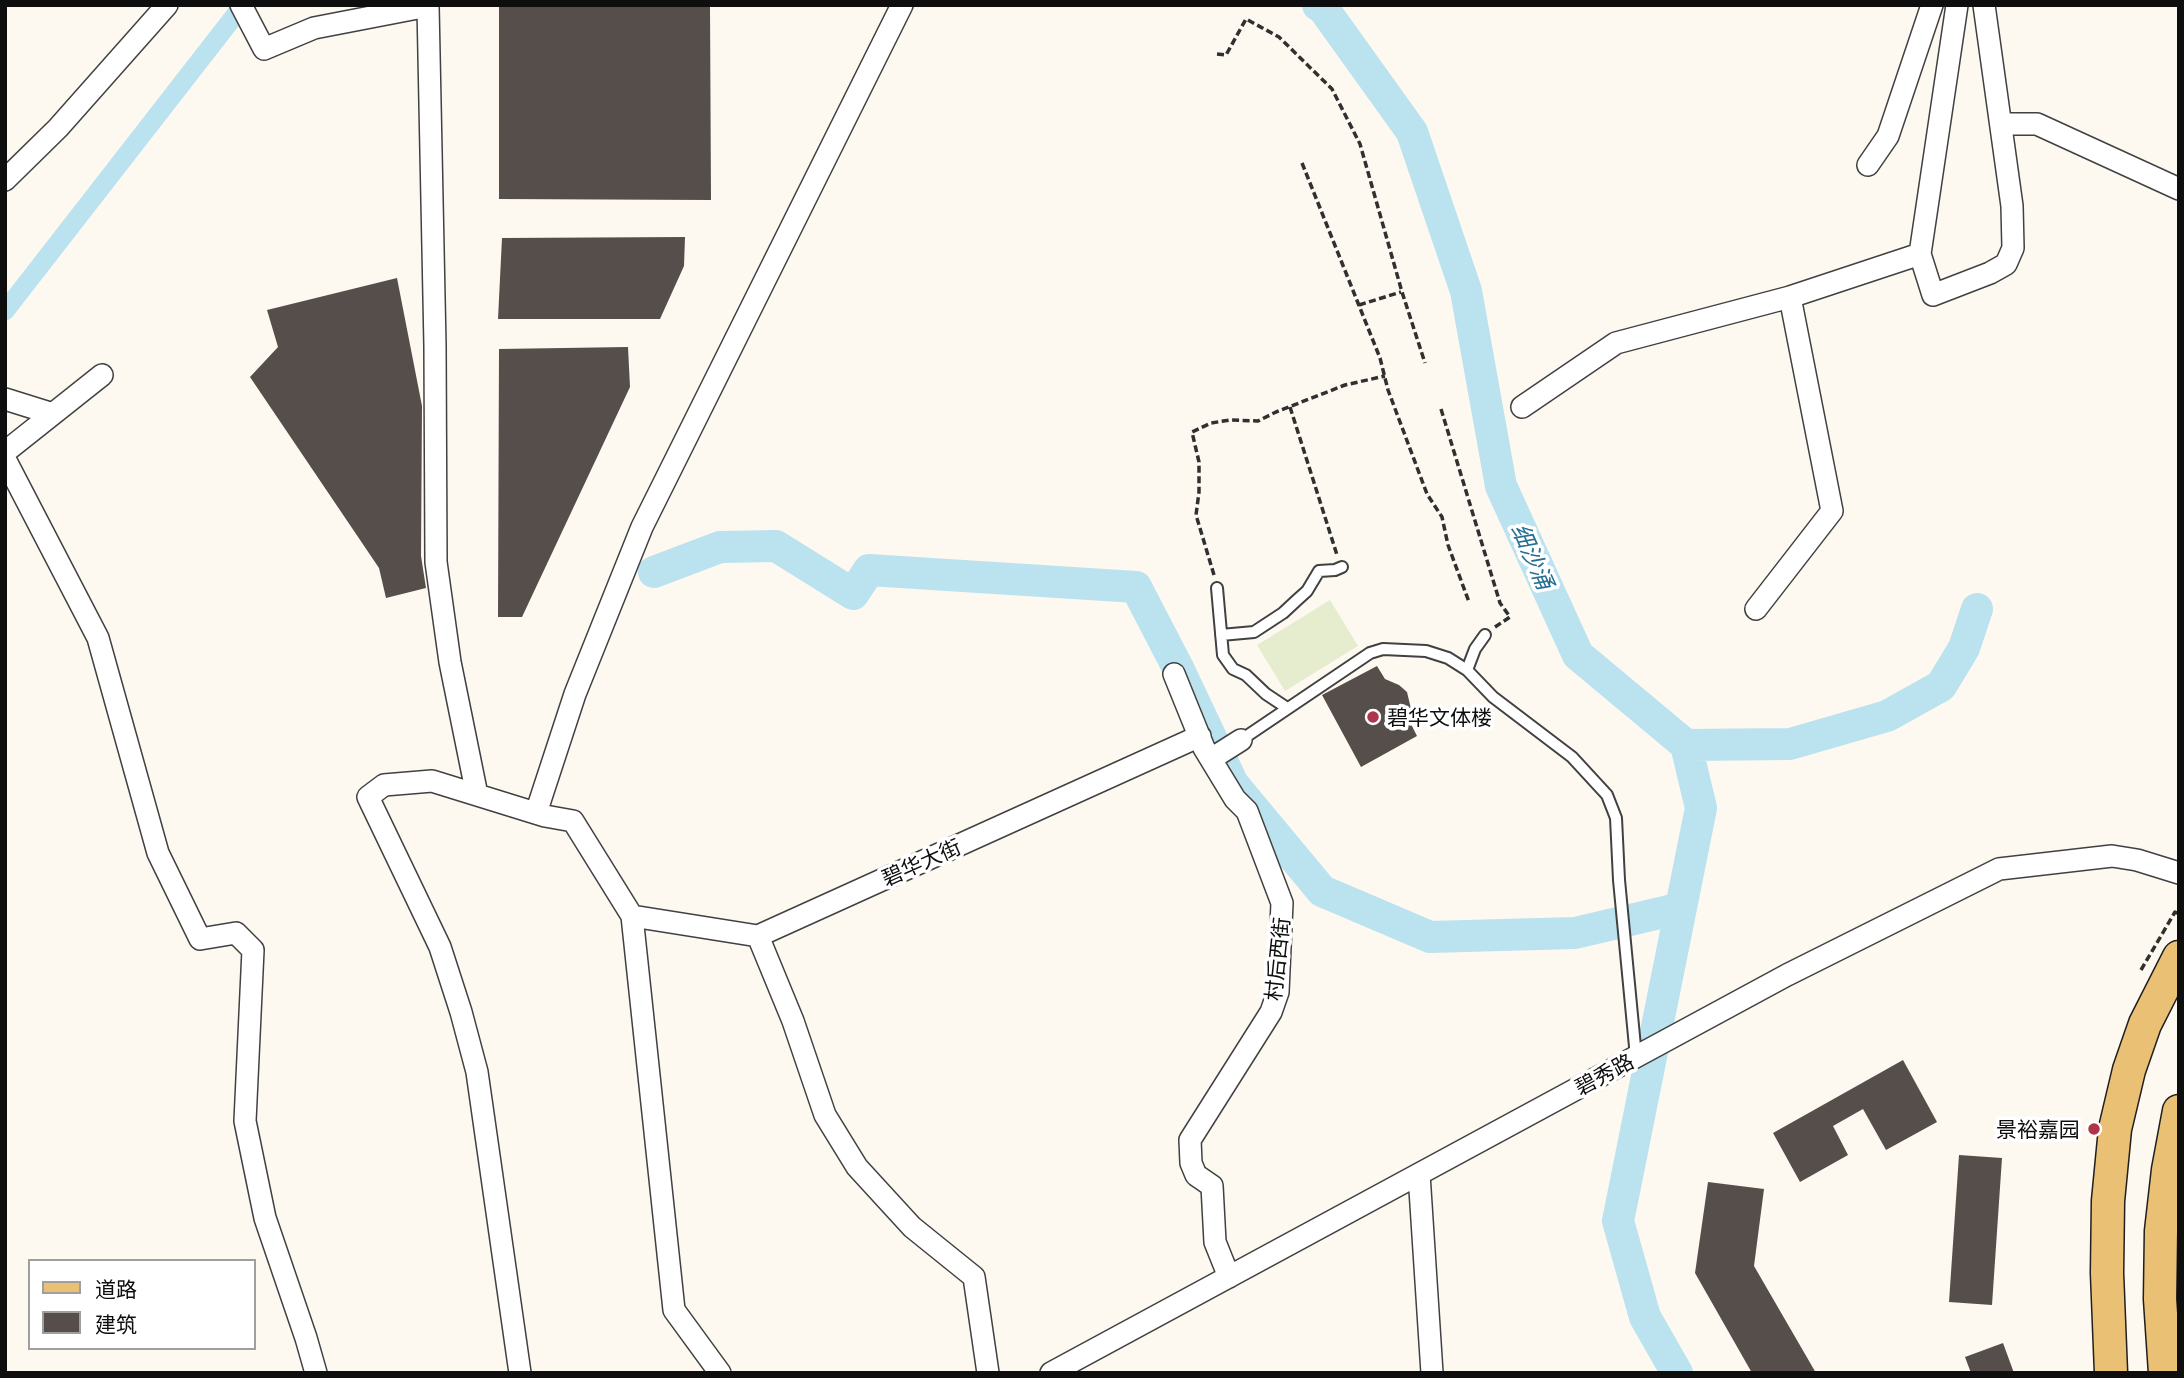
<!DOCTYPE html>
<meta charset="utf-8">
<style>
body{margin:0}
#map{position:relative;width:2184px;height:1378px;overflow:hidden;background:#fdf9f0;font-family:Georgia,"Noto Sans SC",serif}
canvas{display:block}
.frame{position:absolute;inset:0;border:7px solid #0e0e0e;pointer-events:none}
.legend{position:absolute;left:28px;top:1259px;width:228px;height:91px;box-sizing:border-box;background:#fff;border:2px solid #9f9f9f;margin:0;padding:9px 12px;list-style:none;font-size:21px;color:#0e0e0e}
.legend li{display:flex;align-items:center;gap:14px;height:35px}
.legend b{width:35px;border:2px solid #9f9f9f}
</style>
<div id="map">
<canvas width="2184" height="1378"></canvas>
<div class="frame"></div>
<ul class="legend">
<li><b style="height:9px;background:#eac074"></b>道路</li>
<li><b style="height:19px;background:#554e4b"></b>建筑</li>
</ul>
</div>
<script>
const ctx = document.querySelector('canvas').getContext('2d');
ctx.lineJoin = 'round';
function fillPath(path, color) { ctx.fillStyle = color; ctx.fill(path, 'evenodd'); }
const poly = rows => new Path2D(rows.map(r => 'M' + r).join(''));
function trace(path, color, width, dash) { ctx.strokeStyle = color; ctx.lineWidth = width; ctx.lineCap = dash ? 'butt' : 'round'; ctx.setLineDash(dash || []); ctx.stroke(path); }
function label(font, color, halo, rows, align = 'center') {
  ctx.font = font + ' Georgia,"Noto Sans SC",serif'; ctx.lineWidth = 7; ctx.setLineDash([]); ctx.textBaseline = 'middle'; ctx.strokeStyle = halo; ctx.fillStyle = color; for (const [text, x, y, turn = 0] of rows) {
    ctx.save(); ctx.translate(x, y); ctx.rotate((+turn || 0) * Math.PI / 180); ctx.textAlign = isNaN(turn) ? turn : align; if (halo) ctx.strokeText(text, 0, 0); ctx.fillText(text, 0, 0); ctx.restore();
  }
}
const pitch = poly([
 [1330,600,1358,646,1285,691,1257,645]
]);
const canal = poly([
 [5,311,243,5]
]);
const river = poly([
 [1318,5,1323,8,1412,132,1466,291,1501,486,1578,655,1686,745,1790,744,1887,716,1941,686,1964,648,1977,609],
 [654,572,720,547,776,546,853,594,869,570,1136,587,1178,668,1233,784,1322,891,1430,937,1575,933,1681,908],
 [1677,1373,1645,1317,1618,1221,1701,808,1686,745]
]);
const building = poly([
 [499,6,710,7,711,200,499,199],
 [685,237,684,266,660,319,498,319,502,238],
 [397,278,422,406,421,556,426,588,386,598,379,568,250,377,278,347,267,310],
 [628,347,630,387,522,617,498,617,499,349],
 [1377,666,1385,679,1399,685,1407,692,1412,713,1410,722,1417,736,1361,767,1322,695],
 [1903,1060,1937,1122,1886,1150,1863,1109,1833,1126,1848,1155,1800,1182,1773,1133],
 [1959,1155,2002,1158,1992,1305,1949,1302],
 [1708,1182,1764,1189,1754,1266,1816,1373,1752,1373,1695,1273],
 [2003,1343,2014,1373,1971,1373,1965,1357]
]);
const path = poly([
 [1217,54,1226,55,1246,19,1279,37,1332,89,1360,144,1402,292,1425,363],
 [1302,163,1380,358,1388,390,1427,494,1442,517,1448,545,1469,602],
 [1359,305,1401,292],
 [1290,407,1337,555],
 [1441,409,1500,603,1510,617,1495,627],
 [1214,575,1196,515,1199,492,1199,462,1192,432,1211,423,1230,420,1258,421,1276,412,1345,385,1385,376],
 [2141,970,2175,912,2179,914]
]);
const service = poly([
 [1217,588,1223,655,1233,669,1246,675,1266,694,1287,708],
 [1221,635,1254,632,1283,613,1297,600,1307,591,1319,571,1335,570,1342,567],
 [1467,670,1475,649,1485,635],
 [1241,740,1370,653,1383,649,1426,651,1448,658,1467,670,1493,697,1572,757,1607,795,1616,818,1619,880,1636,1057]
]);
const minor = poly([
 [241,5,264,49,314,28,428,6,435,346,436,562,450,662,477,795],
 [1957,5,1920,254,1933,295,1990,273,2006,264,2013,248,2012,206,1984,5],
 [2001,124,2037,124,2179,189],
 [1868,165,1888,136,1932,5],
 [5,180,58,128,167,5],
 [5,399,53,414],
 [1522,407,1616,343,1790,297,1920,254],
 [5,452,102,375],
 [5,459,98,638,158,853,200,939,236,933,253,950,245,1121,265,1218,306,1338,316,1373],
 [1756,609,1832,511,1790,297],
 [1174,674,1204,748,1235,799,1247,811,1282,903,1278,992,1271,1012,1190,1140,1191,1163,1196,1175,1212,1186,1215,1242,1229,1277],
 [1211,759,1241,740],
 [536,813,575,694,642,527,902,5],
 [632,916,758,936,1200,736],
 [758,936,793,1021,825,1115,857,1167,912,1227,974,1277,988,1373],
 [1419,1174,1432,1373],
 [520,1373,477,1072,461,1012,440,947,368,797,384,785,432,781,545,816,573,821,632,916,674,1310,720,1373],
 [1051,1373,1787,975,1999,869,2112,856,2137,860,2179,873]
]);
const primary = poly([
 [2111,1373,2107,1273,2108,1201,2115,1129,2129,1070,2145,1024,2179,957],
 [2165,1373,2160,1299,2161,1231,2168,1170,2179,1111]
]);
const markers = [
 [1373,717,7,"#af3548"],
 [2094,1129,7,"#af3548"]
];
const poiNames = [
 ["碧华文体楼",1387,717],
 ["景裕嘉园",2080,1129,"right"]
];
const streetNames = [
 ["碧华大街",921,862,-24],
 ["村后西街",1277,959,-84],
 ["碧秀路",1604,1074,-28]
];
const waterNames = [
 ["细沙涌",1533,556,66]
];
fillPath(pitch, '#e6edce');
trace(canal, '#bae2ef', 19);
trace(river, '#bae2ef', 32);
fillPath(building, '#554e4b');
trace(service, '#414141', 14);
trace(minor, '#414141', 24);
trace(primary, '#1f1f1f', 35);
trace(path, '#303030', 3.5, [7, 3.5]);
trace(service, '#fff', 10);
trace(minor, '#fff', 21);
trace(primary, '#eac074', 32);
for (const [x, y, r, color] of markers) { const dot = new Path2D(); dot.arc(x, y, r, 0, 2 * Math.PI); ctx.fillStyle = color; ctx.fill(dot); trace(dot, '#fff', 2.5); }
label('21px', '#0e0e0e', '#fff', poiNames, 'left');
label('21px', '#0e0e0e', '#fff', streetNames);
label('italic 23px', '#246f92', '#fff', waterNames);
</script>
